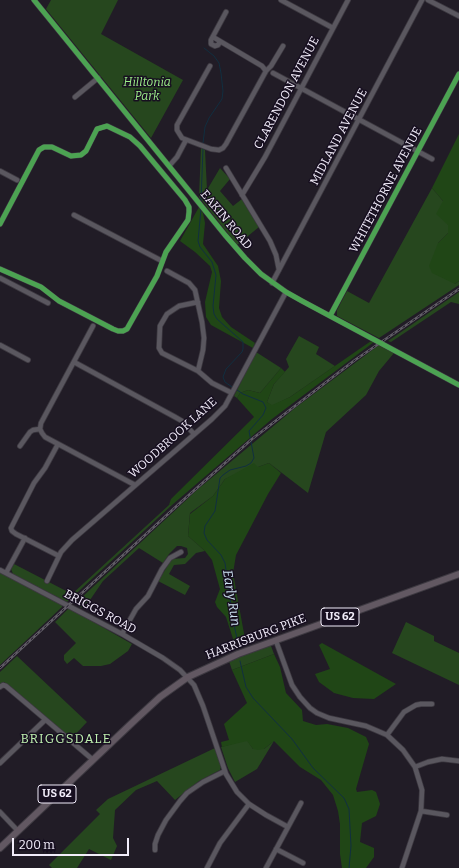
<!DOCTYPE html>
<style>
body{margin:0}
#map{position:relative;width:459px;height:868px;overflow:hidden;background:#211c26;font-family:Bitter,serif}
canvas{display:block}
.scale{position:absolute;left:12px;top:838px;width:117px;height:18px;box-sizing:border-box;border:2px solid #f2edfa;border-top:0;padding-left:5px;font-size:12px;line-height:14px;white-space:nowrap;color:#f2edfa;-webkit-text-stroke:3px #170f20;paint-order:stroke}
</style>
<div id="map">
<canvas width="459" height="868"></canvas>
<div class="scale">200 m</div>
</div>
<script>
const ctx = document.querySelector('canvas').getContext('2d');
ctx.lineJoin = 'round';
function fillPath(path, color) { ctx.fillStyle = color; ctx.fill(path, 'evenodd'); }
const poly = rows => new Path2D(rows.map(r => 'M' + r).join(''));
function trace(path, color, width, dash) { ctx.strokeStyle = color; ctx.lineWidth = width; ctx.lineCap = dash ? 'butt' : 'round'; ctx.setLineDash(dash || []); ctx.stroke(path); }
function label(font, color, halo, rows, align = 'center') {
  ctx.font = font + ' Bitter,serif'; ctx.lineWidth = 3; ctx.setLineDash([]); ctx.textBaseline = 'middle'; ctx.strokeStyle = halo; ctx.fillStyle = color; for (const [text, x, y, turn = 0] of rows) {
    ctx.save(); ctx.translate(x, y); ctx.rotate((+turn || 0) * Math.PI / 180); ctx.textAlign = isNaN(turn) ? turn : align; if (halo) ctx.strokeText(text, 0, 0); ctx.fillText(text, 0, 0); ctx.restore();
  }
}
const green = poly([
 [51,0,118,0,101,34,183,80,151,138,46,9],
 [201,148,205,150,207,190,220,168,230,179,220,191,233,206,242,199,259,227,237,245,199,197],
 [432,188,443,201,448,225,448,233,438,243,455,284,459,281,459,285,379,338,337,316,337,310,347,291,369,303],
 [459,292,459,304,451,302,391,342,388,341],
 [299,336,319,347,316,354,335,366,290,397,272,406,267,402,274,384,289,367,286,359],
 [379,345,394,353,379,371,366,395,326,432,308,493,269,463,225,479,213,496,190,513,188,536,205,551,196,553,185,564,174,565,169,574,190,586,185,595,158,581,172,559,185,558,188,554,187,548,181,546,177,546,169,554,163,563,139,548,103,581,90,600,81,608,79,606,81,600,80,599,197,490,295,408],
 [256,352,281,368,260,393,248,390,240,393,237,398,234,396],
 [169,505,172,505,67,602,13,574,11,569,14,564,72,594],
 [0,572,62,605,62,607,0,665],
 [69,608,132,644,128,651,110,664,101,666,83,666,74,658,67,664,64,660,64,655,76,643,55,622],
 [406,622,434,636,434,641,459,653,459,685,392,653],
 [268,646,271,646,274,654,232,670,229,661],
 [17,656,87,722,71,739,4,682,0,684,0,672],
 [247,740,253,749,264,749,274,741,257,769,235,782,228,768,221,747],
 [215,748,221,767,220,770,199,781,175,800,157,781,136,790,115,810,113,838,117,846,111,860,89,849,77,868,52,868,49,865,100,814,96,810,108,799]
]);
const forest = poly([
 [459,134,459,281,455,284,432,273,429,266,438,243,448,233,448,225,436,214,443,201,432,188],
 [199,207,203,213,205,223,203,244,218,266,221,281,219,308,222,317,231,327,255,343,253,348,211,325,206,317,205,302,212,272,210,266,195,252,180,241],
 [371,341,374,342,272,419,172,505,169,505,171,499,254,417,237,398,240,393,248,390,260,393,281,368,285,372,274,384,267,402,272,405,290,397],
 [254,463,258,467,269,463,281,473,268,494,236,555,233,573,245,639,234,642,226,617,217,607,215,602,220,589,212,560,205,551,188,536,190,514,213,496,225,479],
 [322,643,396,684,374,699,353,698,334,693,319,682,315,674,330,669,319,645],
 [274,654,280,667,286,693,302,710,303,721,316,725,327,724,348,728,366,737,369,744,356,789,357,792,372,790,376,792,380,804,376,816,362,823,360,842,374,848,374,857,366,868,342,868,340,854,340,824,338,811,333,795,321,780,300,767,274,741,264,749,258,750,253,749,247,741,222,747,221,742,229,740,224,724,247,703,232,670]
]);
const stream = poly([
 [203,143,205,127,209,118,222,99,223,91,221,73,219,63,214,56,204,48],
 [201,201,203,149],
 [201,209,198,241,200,247,212,262,216,275,213,306,214,314,217,319,243,342,243,349,242,352,226,369,223,377,225,382,232,387],
 [237,390,243,394,263,402,266,408,263,415,249,431,254,458,251,463,246,466,230,470,223,475,220,478,215,511,205,526,204,533,207,540,221,555,225,563,233,620,238,643],
 [240,661,246,687,253,698,292,739,313,768,344,798,349,809,351,846,349,868]
]);
const minor = poly([
 [34,0,225,235,245,258,261,274,286,292,302,301,459,385],
 [281,0,333,28],
 [428,0,459,16],
 [213,37,262,66,266,71],
 [220,42,218,45,215,46,211,44,211,40,226,12],
 [210,66,177,125,177,130,182,138,211,149,219,150,223,148,226,144,266,71,271,66,283,46],
 [273,73,432,159],
 [75,97,98,78],
 [169,166,177,157,186,140],
 [226,168,270,241,276,255,279,270],
 [0,171,17,180],
 [242,195,265,157,348,0],
 [74,215,162,261],
 [0,224,39,150,44,147,52,147,71,156,81,155,86,151,97,129,107,126,130,137,140,146,185,200,189,207,189,212,188,220,166,252,157,276,136,313,127,329,123,331,118,331,113,329,59,301,41,287,0,269],
 [167,271,189,283,195,290,202,322,204,338,203,350,198,371],
 [0,278,48,303],
 [272,283,422,0],
 [198,302,179,306,167,314,160,326,159,348,162,353,198,371,212,383,232,393],
 [330,316,459,74],
 [93,326,41,423,40,429,42,433,45,437,135,485],
 [0,345,28,360],
 [74,362,175,417,182,421,194,434],
 [58,444,45,468,34,483,11,528,12,531,16,534,59,556],
 [20,446,30,432,33,430,40,429],
 [0,570,122,634,163,658,180,670,194,685,203,706,226,774,237,792,249,804,266,815,288,827],
 [6,573,25,538],
 [47,581,61,552,72,540,212,419,225,406,286,292],
 [122,634,136,609,148,596,162,569,170,558,181,552],
 [276,641,292,685,300,697,310,708,317,713,329,718,366,726,387,735,403,750,415,767,422,790,421,811,402,868],
 [0,687,3,685,6,686,92,759],
 [387,735,404,712,416,705,421,704,432,704],
 [0,763,45,720],
 [415,767,428,762,442,759,459,761],
 [421,811,447,815],
 [0,812,18,831],
 [276,849,303,863],
 [155,850,155,844,158,835,166,820,180,801,187,793,203,782,225,771],
 [207,868,220,843,249,804],
 [266,868,301,803]
]);
const major = poly([
 [0,848,134,721,160,697,188,677,238,654,459,574]
]);
const rail = poly([
 [0,668,180,503,252,439,355,360,459,289]
]);
const cycleway = poly([
 [34,0,225,235,245,258,261,274,286,292,302,301,459,385],
 [0,224,39,150,44,147,52,147,71,156,81,155,86,151,97,129,107,126,130,137,140,146,185,200,189,207,189,212,188,220,166,252,157,276,136,313,127,329,123,331,118,331,113,329,59,301,41,287,0,269],
 [330,316,459,74]
]);
const shields = [
 [340,617,38],
 [57,794,38]
];
const shieldNames = [
 ["US 62",340,617],
 ["US 62",57,794]
];
const parkNames = [
 ["Hilltonia",147,83],
 ["Park",147,97]
];
const streetNames = [
 ["CLARENDON AVENUE",287,93,-62],
 ["MIDLAND AVENUE",339,137,-62],
 ["WHITETHORNE AVENUE",386,190,-62],
 ["EAKIN ROAD",226,220,50],
 ["WOODBROOK LANE",173,438,-42],
 ["BRIGGS ROAD",100,612,28],
 ["HARRISBURG PIKE",256,637,-21]
];
const waterNames = [
 ["Early Run",231,598,81]
];
const neighbourhoodNames = [
 ["BRIGGSDALE",66,739]
];
fillPath(green, '#26471e');
fillPath(forest, '#204616');
trace(stream, '#112f40', 1);
trace(minor, '#3d3941', 6);
trace(major, '#3d3941', 8);
trace(minor, '#5a575f', 4.5);
trace(major, '#625862', 6);
trace(rail, '#615d66', 2.5);
trace(rail, '#170f20', 1, [3]);
trace(cycleway, '#4ca352', 5);
for (const [x, y, w] of shields) { const box = new Path2D(); box.roundRect(x - w / 2, y - 9, w, 18, 3); ctx.fillStyle = '#170f20'; ctx.fill(box); trace(box, '#f2edfa', 1); }
label('bold 11px', '#f2edfa', null, shieldNames);
label('italic 12px', '#9cee89', '#170f20', parkNames);
label('12px', '#f2edfa', '#170f20', streetNames);
label('italic 13px', '#cee4f3', '#170f20', waterNames);
ctx.letterSpacing = '1px';
label('13px', '#bff0af', '#170f20', neighbourhoodNames);
ctx.letterSpacing = '0px';
</script>
